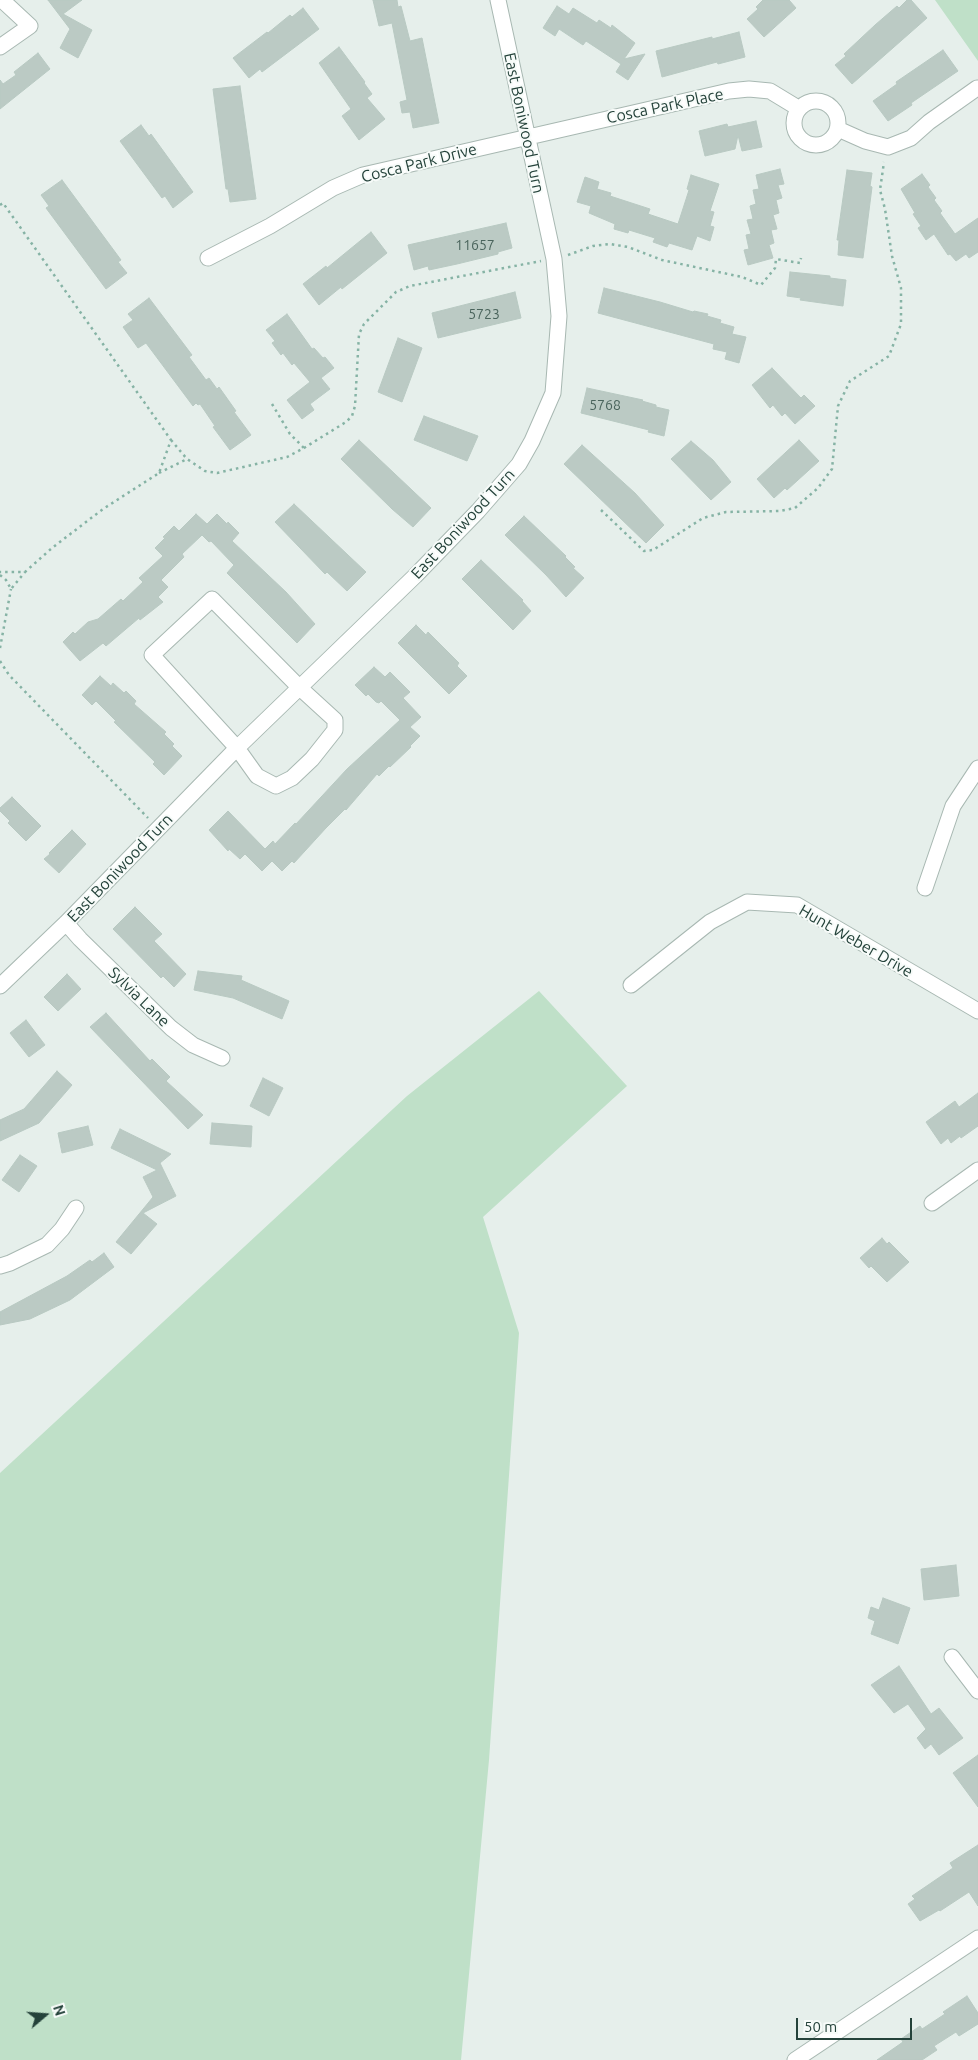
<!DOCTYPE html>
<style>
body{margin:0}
#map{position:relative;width:978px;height:2060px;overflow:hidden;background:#e6efeb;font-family:Ubuntu,sans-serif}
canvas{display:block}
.north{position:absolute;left:20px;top:1990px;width:50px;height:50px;-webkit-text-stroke:4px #f7fbf9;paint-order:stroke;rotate:72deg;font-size:14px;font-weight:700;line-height:20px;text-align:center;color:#24423a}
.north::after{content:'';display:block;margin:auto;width:18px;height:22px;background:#24423a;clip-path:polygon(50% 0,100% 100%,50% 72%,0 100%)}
.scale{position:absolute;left:796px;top:2018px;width:116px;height:22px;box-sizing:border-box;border:2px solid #24423a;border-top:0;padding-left:6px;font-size:15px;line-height:18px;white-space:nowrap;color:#24423a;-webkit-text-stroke:4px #f7fbf9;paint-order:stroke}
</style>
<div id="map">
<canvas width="978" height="2060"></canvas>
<div class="north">N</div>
<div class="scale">50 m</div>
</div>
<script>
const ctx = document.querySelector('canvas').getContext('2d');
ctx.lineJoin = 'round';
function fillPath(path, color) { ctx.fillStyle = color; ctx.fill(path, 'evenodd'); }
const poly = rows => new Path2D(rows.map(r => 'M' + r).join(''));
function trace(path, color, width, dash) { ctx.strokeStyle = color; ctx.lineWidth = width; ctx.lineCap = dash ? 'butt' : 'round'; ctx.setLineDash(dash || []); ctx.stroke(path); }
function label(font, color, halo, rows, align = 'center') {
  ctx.font = font + ' Ubuntu,sans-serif'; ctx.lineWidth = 4; ctx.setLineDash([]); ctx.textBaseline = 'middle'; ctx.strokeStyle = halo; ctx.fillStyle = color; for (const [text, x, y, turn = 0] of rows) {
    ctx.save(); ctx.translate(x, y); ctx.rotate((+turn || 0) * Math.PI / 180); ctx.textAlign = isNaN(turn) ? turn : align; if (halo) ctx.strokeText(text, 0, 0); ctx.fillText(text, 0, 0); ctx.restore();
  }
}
const green = poly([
 [935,0,978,0,978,61],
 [539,991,627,1086,483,1217,519,1333,489,1760,461,2060,0,2060,0,1473,407,1096]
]);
const building = poly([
 [48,0,82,0,63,14,92,30,78,58,60,48,70,29,48,0],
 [373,0,397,0,398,7,401,6,410,41,422,38,439,123,413,128,410,112,402,113,400,102,407,100,392,23,379,26,373,0],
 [763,0,789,0,796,8,764,37,747,19,758,9,756,7,763,0],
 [907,0,911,0,927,18,852,84,835,65,846,56,844,54,875,25,897,6,899,8,907,0],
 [557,6,569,14,573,8,597,23,599,20,611,28,612,25,635,43,624,59,645,54,628,80,616,72,621,64,586,41,583,45,559,29,555,36,543,28,557,6],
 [303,8,319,29,262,72,260,69,249,78,233,58,267,32,268,33,290,15,292,17,303,8],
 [739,32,745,57,718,64,717,62,662,77,656,51,712,37,712,39,739,32],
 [339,47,365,82,364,83,372,94,367,98,385,119,359,140,342,116,351,109,319,63,339,47],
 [943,50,958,71,911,103,912,105,888,121,873,101,897,84,896,82,943,50],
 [38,53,50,69,0,109,0,80,3,84,16,75,14,72,38,53],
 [240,86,256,199,230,202,228,189,226,189,213,89,240,86],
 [756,121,762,147,742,151,738,135,735,149,705,156,699,131,727,124,728,127,756,121],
 [141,125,149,136,151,134,193,192,173,208,165,196,162,198,120,141,141,125],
 [780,169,784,184,778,185,782,198,776,200,779,213,773,215,777,229,771,230,774,243,769,245,773,258,748,265,744,250,749,249,746,235,751,234,747,220,753,219,750,206,756,204,753,190,759,189,756,175,780,169],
 [847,170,872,173,870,186,872,187,863,258,838,255,839,240,837,240,847,170],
 [922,174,930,185,928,187,936,198,934,200,942,211,940,213,955,234,978,218,978,252,969,258,966,254,956,261,950,254,948,255,934,234,926,240,918,228,921,226,913,214,915,213,901,189,922,174],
 [691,175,719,184,710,211,714,212,710,226,714,227,710,241,697,236,692,250,669,243,667,247,653,242,655,238,629,230,628,233,614,229,615,224,589,213,591,206,577,202,585,177,599,182,597,189,611,193,610,196,650,209,648,214,678,224,689,190,687,189,691,175],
 [62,180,121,260,118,262,127,273,106,289,46,208,49,206,41,195,62,180],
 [506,223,512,248,498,252,498,254,457,264,429,270,428,266,414,270,408,245,506,223],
 [371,232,387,253,342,289,341,287,319,305,303,284,326,266,327,268,371,232],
 [790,272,830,276,830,278,846,280,843,306,800,300,801,298,787,296,790,272],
 [604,288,660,302,693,312,694,311,708,314,707,316,721,320,720,323,734,327,732,334,746,337,739,363,725,359,727,352,713,349,714,344,598,313,604,288],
 [515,292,521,318,438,338,432,313,515,292],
 [149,298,192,355,189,357,206,380,209,378,217,389,219,387,236,411,234,412,251,435,230,450,213,427,215,426,200,404,198,405,196,403,193,406,146,343,138,348,123,327,133,320,128,314,149,298],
 [287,314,312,349,314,348,323,358,325,357,334,368,321,378,330,389,310,404,314,410,302,419,287,400,310,382,294,363,292,365,283,353,281,355,272,343,275,341,266,330,287,314],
 [398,338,422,348,402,402,378,392,398,338],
 [772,368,801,398,804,395,815,406,795,424,785,413,782,416,773,405,770,408,752,385,772,368],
 [587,388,643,400,642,401,656,405,656,407,669,410,664,436,648,432,649,430,581,413,587,388],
 [424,416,478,436,467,461,414,440,424,416],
 [359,440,431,508,413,527,392,509,341,459,359,440],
 [799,440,819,461,787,490,785,488,774,498,757,479,799,440],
 [691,441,713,460,731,482,711,500,671,459,691,441],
 [582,445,635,493,664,525,646,543,564,464,582,445],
 [294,504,366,572,347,591,327,572,325,574,275,522,294,504],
 [196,514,207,524,217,514,227,524,228,522,239,533,232,541,286,592,315,624,297,643,227,573,234,565,211,541,209,542,202,535,182,554,184,557,161,580,168,587,158,597,163,602,140,620,139,618,106,646,103,643,80,661,63,642,73,632,75,634,88,622,98,619,121,599,123,601,143,582,139,578,163,556,155,548,165,538,163,537,174,526,179,531,196,514],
 [524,516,566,556,565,557,575,567,573,568,584,578,566,597,546,575,505,535,524,516],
 [481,560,523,600,522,601,531,611,513,630,462,579,481,560],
 [416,625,426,635,428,632,459,663,457,666,467,676,449,694,398,643,416,625],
 [374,667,385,677,390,672,410,692,403,698,421,717,410,727,420,736,410,746,411,747,390,767,389,766,379,776,377,774,346,810,345,809,326,828,294,863,292,861,282,871,272,861,262,871,245,854,240,859,229,849,228,851,209,830,228,811,265,849,273,841,275,844,295,823,296,824,347,769,400,720,381,701,379,703,376,702,368,694,366,696,355,685,374,667],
 [100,676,111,686,113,683,124,693,126,691,136,701,134,704,166,732,164,734,174,744,172,746,182,756,164,775,153,764,155,762,114,722,116,721,96,701,92,705,82,695,100,676],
 [12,797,41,826,26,841,8,823,10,821,0,811,0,808,12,797],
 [72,830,86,844,59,873,44,859,50,854,49,853,72,830],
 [135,907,162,934,154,941,186,974,174,987,163,976,161,978,113,929,135,907],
 [198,971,242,976,241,980,289,1001,282,1019,233,998,194,990,198,971],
 [67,974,81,989,58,1011,44,997,67,974],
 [106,1013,150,1061,152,1059,170,1077,166,1081,203,1115,188,1129,90,1027,106,1013],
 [26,1020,45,1045,29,1057,10,1033,26,1020],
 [57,1071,72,1085,39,1123,0,1141,0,1120,24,1109,57,1071],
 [263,1078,283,1088,269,1116,250,1106,263,1078],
 [978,1093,978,1126,961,1138,960,1136,951,1143,948,1138,941,1144,926,1122,955,1101,959,1107,978,1093],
 [212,1123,252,1126,251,1147,210,1144,212,1123],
 [88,1126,93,1145,62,1153,58,1133,88,1126],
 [120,1129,171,1154,160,1163,176,1196,143,1213,157,1224,131,1254,116,1242,153,1197,143,1177,157,1170,111,1148,120,1129],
 [20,1155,37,1166,19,1192,2,1180,20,1155],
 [882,1238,887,1244,889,1242,909,1262,887,1282,871,1266,869,1268,860,1258,882,1238],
 [104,1253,114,1267,70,1300,30,1319,0,1325,0,1312,67,1276,90,1260,92,1262,104,1253],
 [956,1565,959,1596,924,1600,921,1569,956,1565],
 [883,1598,910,1608,898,1644,871,1634,875,1621,868,1618,871,1607,879,1610,883,1598],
 [899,1666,931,1714,939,1708,963,1738,939,1755,931,1744,925,1749,917,1738,926,1729,908,1704,894,1713,871,1685,899,1666],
 [978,1755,978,1807,953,1773,978,1755],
 [978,1845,978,1906,969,1892,940,1911,939,1910,920,1921,908,1904,915,1899,912,1896,953,1868,950,1863,978,1845],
 [967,1996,978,2013,978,2024,959,2036,956,2032,934,2046,937,2050,922,2060,877,2060,903,2042,901,2039,920,2026,922,2029,945,2014,943,2012,967,1996]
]);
const path = poly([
 [0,205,3,203,171,440,159,473,103,509,52,548,25,572,0,572],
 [568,255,593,246,610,244,628,247,662,260,742,277,761,285,775,268,776,259,800,263,801,258],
 [272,404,290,434,304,448],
 [171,440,187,459],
 [159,473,187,459,205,471,217,473,287,457,304,448,346,422,352,416,355,406,359,334,364,324,396,292,410,286,541,261],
 [601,510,644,551,653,550,703,518,726,512,780,511,795,508,818,488,832,469,838,406,850,381,889,356,901,324,901,288,892,256,885,209,880,190,884,162],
 [0,575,6,580,11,589,25,572],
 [0,648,11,589],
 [0,661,9,675,148,818]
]);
const minor = poly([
 [0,47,30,26,2,0],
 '794 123a22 22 0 1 1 44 0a22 22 0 1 1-44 0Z',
 [838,129,865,141,888,147,911,138,929,122,977,88],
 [208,258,270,226,333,188,363,175,729,91,749,89,770,91,798,108],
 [212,599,300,688,335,720,335,730,312,759,292,778,276,786,257,776,237,748,152,655,212,599],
 [925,888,953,806,978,768],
 [66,923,80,939,171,1028,193,1045,222,1058],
 [631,985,710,922,747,902,797,905,978,1011],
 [0,986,66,923,237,748,415,576,478,511,519,464,532,441,553,393,559,316,554,259,498,0],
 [932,1203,978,1170],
 [0,1266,10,1263,47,1245,62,1229,76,1208],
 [952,1657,978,1691],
 [795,2060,978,1938]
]);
const numberNames = [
 ["11657",475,245],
 ["5723",484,314],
 ["5768",605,405]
];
const streetNames = [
 ["Cosca Park Place",665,106,-12],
 ["East Boniwood Turn",524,123,78],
 ["Cosca Park Drive",419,163,-14],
 ["East Boniwood Turn",463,524,-47],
 ["East Boniwood Turn",120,868,-46],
 ["Hunt Weber Drive",856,941,30],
 ["Sylvia Lane",139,997,44]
];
fillPath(green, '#bfe0c8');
fillPath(building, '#bbcac4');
trace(building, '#b8c9c2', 1);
trace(minor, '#a8b8b2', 17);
trace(path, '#86b3a5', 2.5, [2.5, 4]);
trace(minor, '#fff', 15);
label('14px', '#4a645c', null, numberNames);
label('16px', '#24423a', '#f7fbf9', streetNames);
</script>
